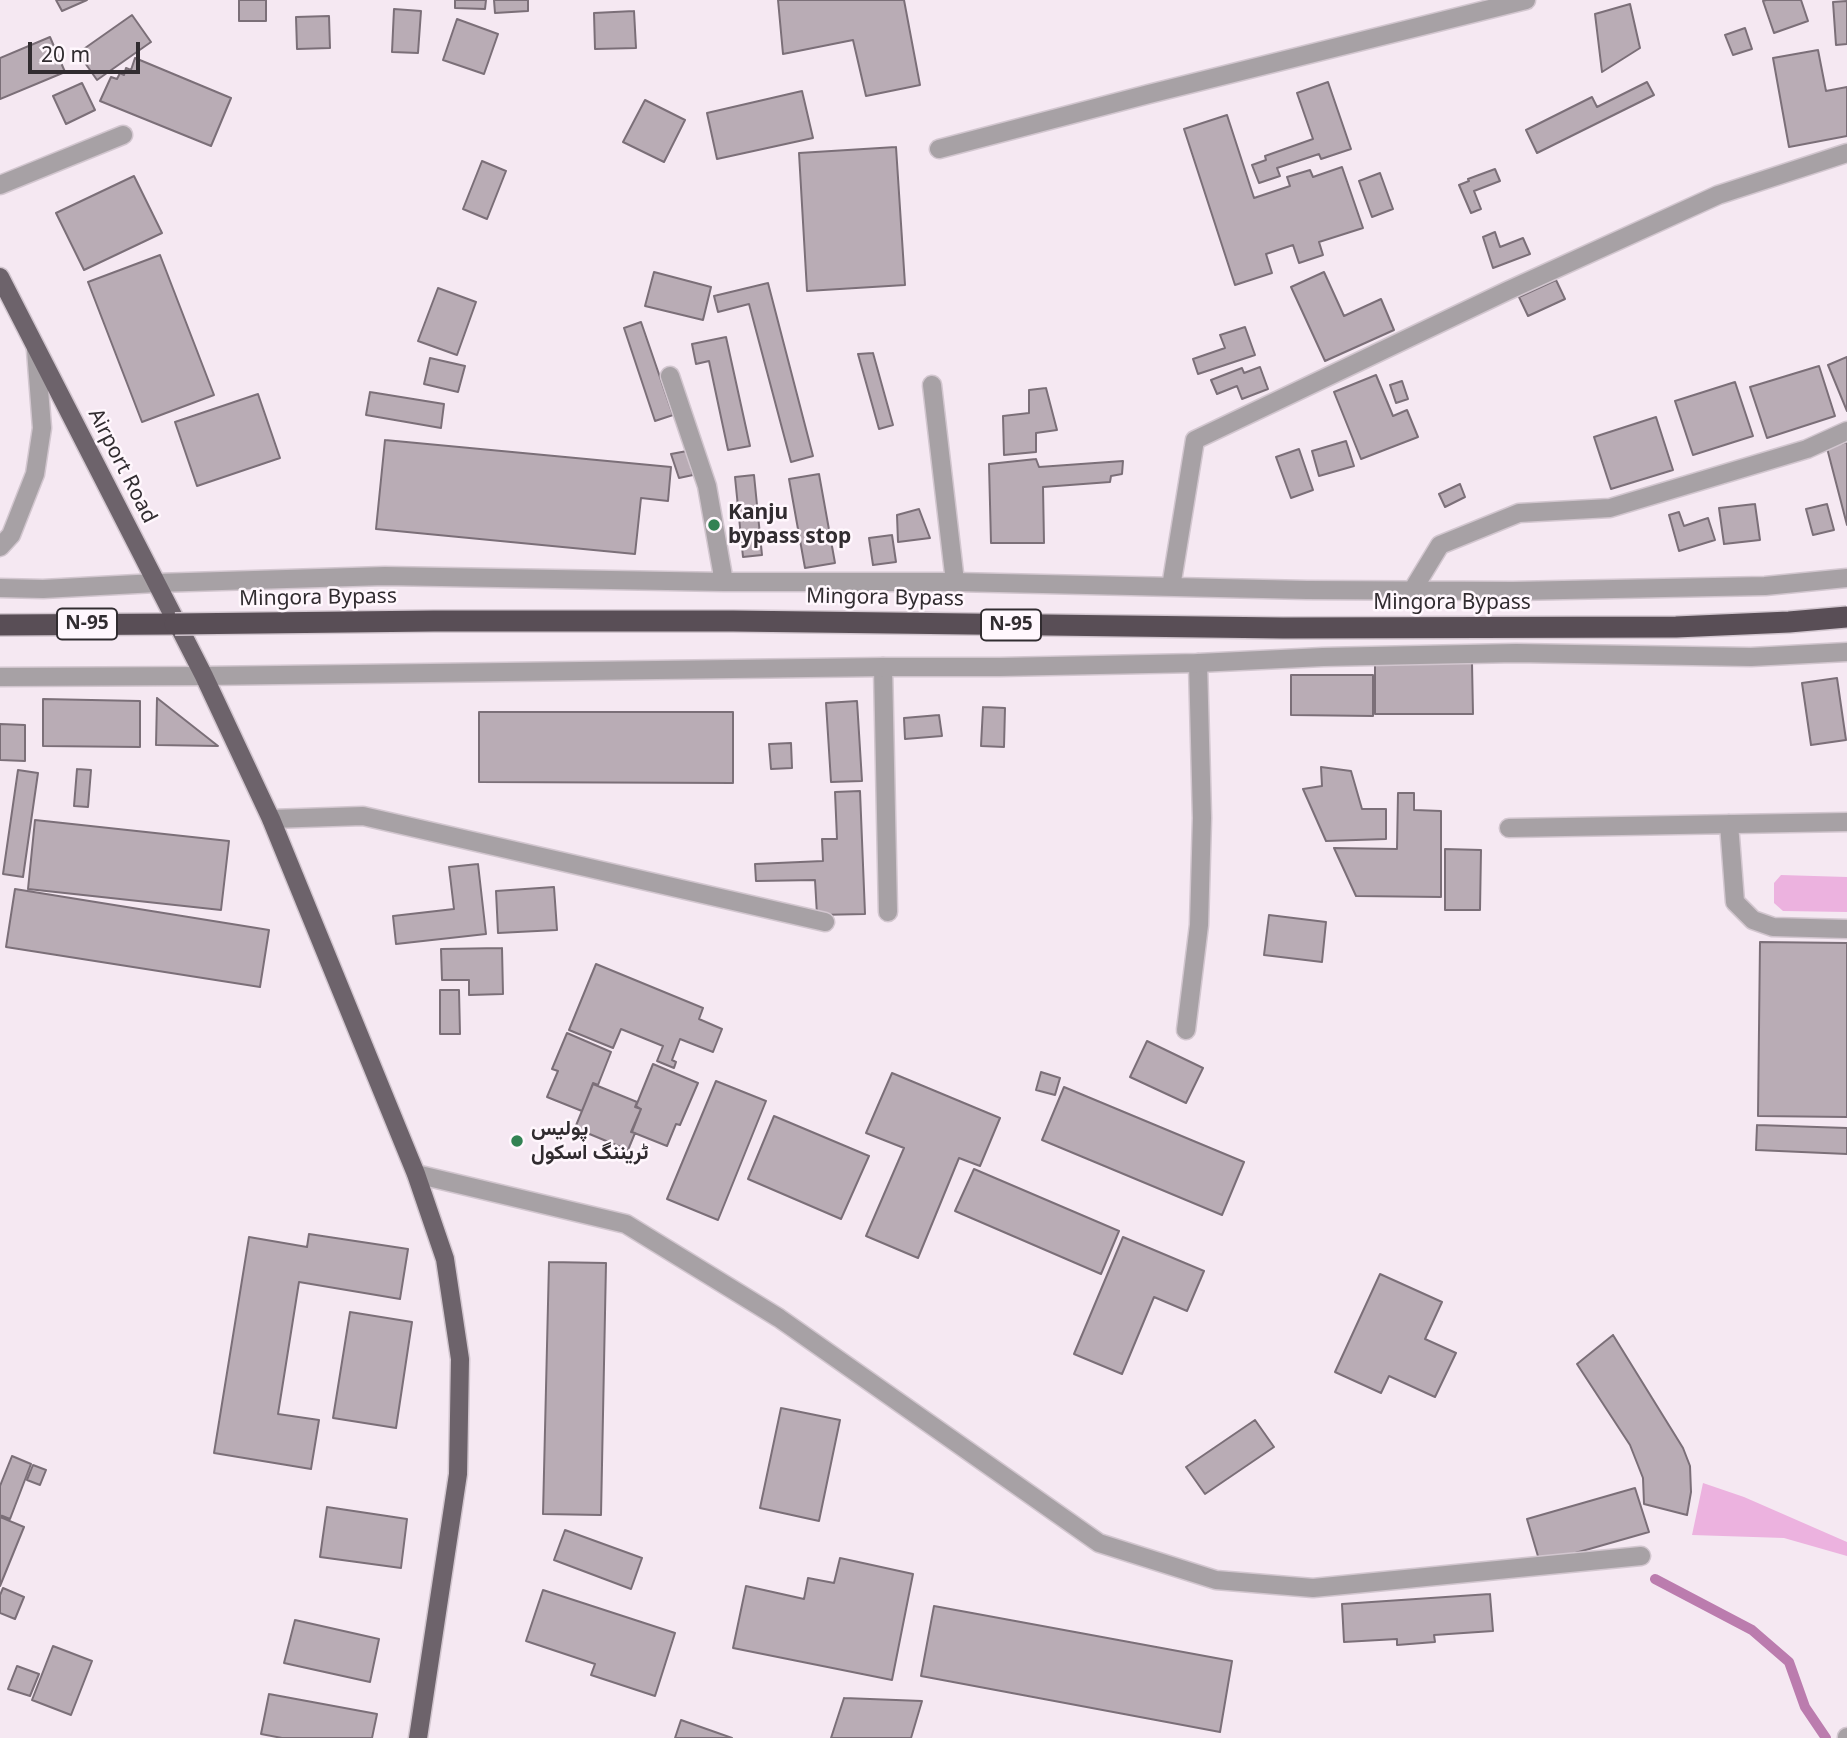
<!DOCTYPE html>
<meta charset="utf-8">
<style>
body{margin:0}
#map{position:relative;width:1847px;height:1738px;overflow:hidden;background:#f5e8f2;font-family:"Noto Sans",sans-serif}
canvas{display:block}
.scale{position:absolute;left:28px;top:42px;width:112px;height:32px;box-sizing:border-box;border:4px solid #312c30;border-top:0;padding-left:9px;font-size:21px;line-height:24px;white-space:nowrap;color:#312c30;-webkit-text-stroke:5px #fff7fd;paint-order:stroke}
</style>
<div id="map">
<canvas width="1847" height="1738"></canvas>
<div class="scale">20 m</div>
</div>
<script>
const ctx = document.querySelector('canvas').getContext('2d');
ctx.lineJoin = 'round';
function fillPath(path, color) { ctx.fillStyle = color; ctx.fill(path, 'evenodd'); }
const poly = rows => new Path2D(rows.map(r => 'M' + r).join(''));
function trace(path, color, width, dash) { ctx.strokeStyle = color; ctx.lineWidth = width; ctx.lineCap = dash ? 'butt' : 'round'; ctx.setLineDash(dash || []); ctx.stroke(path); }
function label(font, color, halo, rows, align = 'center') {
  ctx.font = font + ' "Noto Sans",Vazirmatn,sans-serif'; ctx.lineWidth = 5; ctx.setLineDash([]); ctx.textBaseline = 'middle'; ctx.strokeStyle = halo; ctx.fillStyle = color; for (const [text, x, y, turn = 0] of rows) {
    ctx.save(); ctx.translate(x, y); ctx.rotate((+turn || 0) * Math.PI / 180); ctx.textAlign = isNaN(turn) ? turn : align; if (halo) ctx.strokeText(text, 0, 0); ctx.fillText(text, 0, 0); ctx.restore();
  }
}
const green = poly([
 [1781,875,1847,877,1847,912,1783,911,1774,903,1774,883],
 [1703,1483,1744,1497,1847,1542,1847,1556,1784,1538,1692,1535]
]);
const stream = poly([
 [1655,1579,1752,1630,1789,1662,1805,1707,1826,1738]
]);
const building = poly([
 [56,0,87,0,62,11,56,0],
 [239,0,266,0,266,21,239,21,239,0],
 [455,0,486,0,485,9,455,8,455,0],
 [494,0,528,0,528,11,495,13,494,0],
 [778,0,904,0,920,85,866,96,853,40,783,54,778,0],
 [1766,0,1801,0,1808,21,1774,33,1763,1,1766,0],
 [1847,1,1847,44,1836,45,1833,2,1847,1],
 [1630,4,1640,48,1602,72,1595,14,1630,4],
 [394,9,421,11,418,53,392,52,394,9],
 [634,11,636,48,595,49,594,13,634,11],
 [132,15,151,42,97,80,78,53,132,15],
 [329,16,330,48,297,49,296,17,329,16],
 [457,19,498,34,484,74,443,60,457,19],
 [1745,28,1752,49,1733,55,1725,35,1745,28],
 [50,37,65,72,0,99,0,58,50,37],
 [1818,50,1826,91,1847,87,1847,136,1789,147,1773,58,1818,50],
 [135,58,231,98,211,146,100,101,111,77,117,79,120,73,124,75,126,68,131,70,135,58],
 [1328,82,1351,149,1321,159,1319,154,1277,168,1280,176,1259,183,1252,165,1266,160,1265,156,1313,139,1297,93,1328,82],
 [1647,82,1654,95,1537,153,1526,130,1592,97,1597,107,1647,82],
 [82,83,95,110,66,124,53,96,82,83],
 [802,91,813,138,717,159,707,113,802,91],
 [645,100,685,120,664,162,623,142,645,100],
 [1227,115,1254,198,1290,186,1287,177,1310,170,1313,177,1342,167,1363,228,1319,242,1323,255,1299,263,1293,245,1266,254,1272,273,1235,285,1184,129,1227,115],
 [896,147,905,285,807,291,799,153,896,147],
 [482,161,506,171,487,219,463,209,482,161],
 [1495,169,1500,181,1474,191,1481,209,1471,213,1459,185,1469,181,1468,179,1495,169],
 [1380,173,1393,209,1372,217,1359,181,1380,173],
 [134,176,162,233,84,270,56,213,134,176],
 [1495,232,1500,247,1523,238,1530,254,1493,268,1483,237,1495,232],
 [160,255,214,395,142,422,88,282,160,255],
 [654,272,711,287,703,320,645,306,654,272],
 [1324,272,1344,316,1381,299,1394,330,1325,361,1291,287,1324,272],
 [1556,280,1565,299,1528,316,1519,297,1556,280],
 [768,283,813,456,791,462,749,304,718,312,714,296,768,283],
 [438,288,476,302,457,355,418,341,438,288],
 [641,322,673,415,655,421,624,328,641,322],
 [1245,327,1255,355,1198,374,1193,359,1225,348,1220,335,1245,327],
 [726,337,750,446,728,450,709,361,696,364,692,344,726,337],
 [873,353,893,425,879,429,858,354,873,353],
 [1847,357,1847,411,1828,365,1847,357],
 [430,358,465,366,458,392,424,384,430,358],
 [1819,366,1835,416,1767,438,1750,387,1819,366],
 [1260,367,1268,389,1242,399,1237,386,1217,394,1211,380,1242,368,1244,373,1260,367],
 [1376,375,1393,416,1407,410,1418,437,1361,459,1334,392,1376,375],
 [1402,381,1408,399,1396,403,1390,385,1402,381],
 [1735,382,1753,436,1693,455,1675,401,1735,382],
 [1046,388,1057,430,1036,433,1036,452,1004,455,1003,416,1029,413,1029,390,1046,388],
 [370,392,444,404,441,428,366,415,370,392],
 [258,394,280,458,197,486,175,422,258,394],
 [1656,417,1673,470,1611,489,1594,437,1656,417],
 [385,440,671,467,668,501,641,498,635,554,376,529,385,440],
 [1346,441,1354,466,1319,476,1312,451,1346,441],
 [1847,442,1847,525,1827,448,1847,442],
 [1299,449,1313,490,1291,498,1276,457,1299,449],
 [687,451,693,475,679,478,671,454,687,451],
 [1036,459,1039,467,1123,461,1122,474,1111,476,1110,482,1043,487,1044,543,991,543,989,464,1036,459],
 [819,474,835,563,805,568,789,479,819,474],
 [754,475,762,555,743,557,735,477,754,475],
 [1460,484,1465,497,1445,507,1439,494,1460,484],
 [1755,504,1760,540,1724,544,1719,508,1755,504],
 [1827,504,1834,530,1813,535,1806,509,1827,504],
 [919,509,930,538,898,542,897,515,919,509],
 [1679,512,1684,526,1708,518,1715,540,1679,551,1669,515,1679,512],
 [892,535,896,562,873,565,869,538,892,535],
 [1375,663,1472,663,1473,714,1375,714,1375,663],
 [1291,675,1373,675,1373,716,1291,715,1291,675],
 [1837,678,1846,740,1811,745,1802,683,1837,678],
 [157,698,218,746,156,745,157,698],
 [43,699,140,701,140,747,43,746,43,699],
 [857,701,862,781,831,782,826,703,857,701],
 [983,707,1005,708,1004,747,981,746,983,707],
 [479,712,733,712,733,783,479,782,479,712],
 [939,715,942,736,905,739,904,718,939,715],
 [0,724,25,725,25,761,0,760,0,724],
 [791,743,792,768,771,769,769,744,791,743],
 [1321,767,1351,771,1362,809,1386,809,1386,839,1326,841,1303,789,1322,786,1321,767],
 [77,769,91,770,88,807,74,806,77,769],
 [18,770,38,773,23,877,3,874,18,770],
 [860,791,865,914,817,915,815,880,756,881,755,864,823,861,822,839,837,839,835,792,860,791],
 [1398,793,1414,793,1414,810,1441,811,1441,897,1356,896,1334,848,1397,849,1398,793],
 [35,820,229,841,221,910,28,889,35,820],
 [1445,849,1481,850,1480,910,1445,910,1445,849],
 [478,864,486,934,396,944,393,916,454,909,449,867,478,864],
 [554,887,557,930,498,933,496,891,554,887],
 [15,889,269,930,260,987,6,947,15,889],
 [1269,915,1326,922,1322,962,1264,955,1269,915],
 [1760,942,1847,943,1847,1117,1758,1116,1760,942],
 [502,948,503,994,469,995,469,980,442,980,441,949,502,948],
 [596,964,703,1008,699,1019,722,1029,713,1052,680,1039,672,1060,676,1062,674,1068,657,1061,663,1046,621,1029,613,1048,569,1030,596,964],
 [440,990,459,990,460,1034,440,1034,440,990],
 [567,1033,611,1052,598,1085,593,1083,582,1111,547,1097,558,1071,552,1069,567,1033],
 [1147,1041,1203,1068,1186,1103,1130,1077,1147,1041],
 [653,1064,698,1083,680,1125,676,1124,667,1146,632,1132,641,1109,636,1106,653,1064],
 [1041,1072,1060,1078,1055,1095,1036,1090,1041,1072],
 [892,1073,1000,1118,980,1166,959,1158,918,1258,866,1236,904,1148,866,1133,892,1073],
 [716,1081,766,1101,718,1220,667,1199,716,1081],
 [593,1084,637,1102,635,1107,641,1109,631,1132,635,1133,628,1150,575,1128,593,1084],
 [1064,1087,1244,1162,1222,1215,1042,1140,1064,1087],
 [774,1116,869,1156,841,1219,748,1179,774,1116],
 [1757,1125,1847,1128,1847,1154,1756,1150,1757,1125],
 [974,1169,1119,1231,1101,1274,955,1211,974,1169],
 [309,1234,408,1249,400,1299,299,1282,278,1414,319,1420,311,1469,214,1453,249,1237,307,1247,309,1234],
 [1123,1237,1204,1271,1187,1311,1154,1297,1122,1374,1074,1354,1123,1237],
 [549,1262,606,1263,601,1515,543,1514,549,1262],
 [1380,1274,1442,1302,1425,1339,1456,1353,1435,1397,1389,1376,1381,1393,1335,1372,1380,1274],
 [350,1312,412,1322,396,1428,333,1418,350,1312],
 [1613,1335,1683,1448,1690,1466,1691,1492,1687,1515,1644,1504,1643,1478,1630,1445,1577,1364,1613,1335],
 [781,1408,840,1420,819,1521,760,1508,781,1408],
 [1255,1420,1274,1447,1205,1494,1186,1467,1255,1420],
 [12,1456,31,1464,10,1519,0,1515,0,1486,12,1456],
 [33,1465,46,1470,40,1485,27,1480,33,1465],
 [1635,1488,1649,1532,1540,1563,1527,1519,1635,1488],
 [327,1507,407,1519,401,1568,320,1557,327,1507],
 [0,1517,24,1527,0,1586,0,1517],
 [565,1530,642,1558,631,1589,554,1560,565,1530],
 [840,1558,913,1574,892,1680,733,1648,746,1586,804,1599,808,1578,834,1583,840,1558],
 [3,1588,24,1597,15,1619,0,1613,0,1595,3,1588],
 [543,1590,675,1633,655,1696,591,1675,595,1664,526,1641,543,1590],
 [1490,1594,1493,1631,1434,1635,1435,1642,1397,1645,1397,1639,1344,1642,1342,1604,1490,1594],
 [934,1606,1232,1661,1220,1732,921,1676,934,1606],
 [295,1620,379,1639,370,1682,284,1663,295,1620],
 [53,1646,92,1661,71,1715,32,1700,53,1646],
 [17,1666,39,1674,30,1696,8,1689,17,1666],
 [269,1694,377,1714,372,1738,282,1738,261,1734,269,1694],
 [844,1698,922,1701,911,1738,831,1738,844,1698],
 [681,1720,732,1738,675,1738,681,1720]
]);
const lane = poly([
 [932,385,955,582],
 [883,667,888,912],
 [1186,1030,1199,925,1202,818,1198,663]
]);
const street = poly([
 [939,149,1149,94,1526,0],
 [0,185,123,135],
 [670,376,707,486,724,582],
 [0,547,11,535,35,474,42,428,36,350],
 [1171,587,1195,440,1507,291,1718,195,1847,153],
 [0,588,43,589,156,583,385,576,724,582,955,582,1307,590,1513,591,1765,586,1847,578],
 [1412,591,1440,545,1519,513,1610,508,1807,449,1847,431],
 [0,677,204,676,883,667,1000,667,1198,663,1323,657,1516,653,1751,657,1847,652],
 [271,819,363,816,825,922],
 [1729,824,1735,902,1753,920,1773,927,1847,929],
 [1509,828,1847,822],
 [416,1174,626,1224,779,1318,1099,1543,1216,1580,1313,1588,1641,1556],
 [1847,1738,1847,1737]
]);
const primary = poly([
 [0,277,204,676,271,819,416,1174,445,1259,460,1359,458,1474,418,1738]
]);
const highway = poly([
 [0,625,175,624]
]);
const highwayBridge = poly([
 [175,624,434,621,733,621,1283,628,1676,627,1789,622,1847,617]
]);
const markers = [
 [714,525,7,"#328253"],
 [517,1141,7,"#328253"]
];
const shields = [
 [87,624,60],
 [1011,625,60]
];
const shieldNames = [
 ["N-95",87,624],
 ["N-95",1011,625]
];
const streetNames = [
 ["Airport Road",122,466,63],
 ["Mingora Bypass",318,598,-1],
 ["Mingora Bypass",885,598,1],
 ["Mingora Bypass",1452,603]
];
const poiNames = [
 ["Kanju",728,513],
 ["bypass stop",728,537],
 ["پولیس",531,1129],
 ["ٹریننگ اسکول",531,1153]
];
fillPath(green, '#ecb2df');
trace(stream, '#bb7cae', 10);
fillPath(building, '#b9acb5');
trace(building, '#7b6f78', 2);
trace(lane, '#d2c6cf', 21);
trace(street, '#d2c6cf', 21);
trace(primary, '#d2c6cf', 21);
trace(highway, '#d2c6cf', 24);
trace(lane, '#a7a1a5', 18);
trace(street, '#a7a1a5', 18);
trace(primary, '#6d636b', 18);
trace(highway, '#594e56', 21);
trace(highwayBridge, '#d2c6cf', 24, []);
trace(highwayBridge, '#594e56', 21);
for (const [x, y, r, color] of markers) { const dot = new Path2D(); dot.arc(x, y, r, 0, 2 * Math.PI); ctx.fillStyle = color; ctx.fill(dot); trace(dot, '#fff7fd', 2.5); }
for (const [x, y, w] of shields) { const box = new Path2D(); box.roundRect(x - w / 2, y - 15.5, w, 31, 5); ctx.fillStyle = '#fff7fd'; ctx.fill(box); trace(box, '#312c30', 2); }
label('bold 19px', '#312c30', null, shieldNames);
label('21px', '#312c30', '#fff7fd', streetNames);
label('bold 21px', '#312c30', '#fff7fd', poiNames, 'left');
</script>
